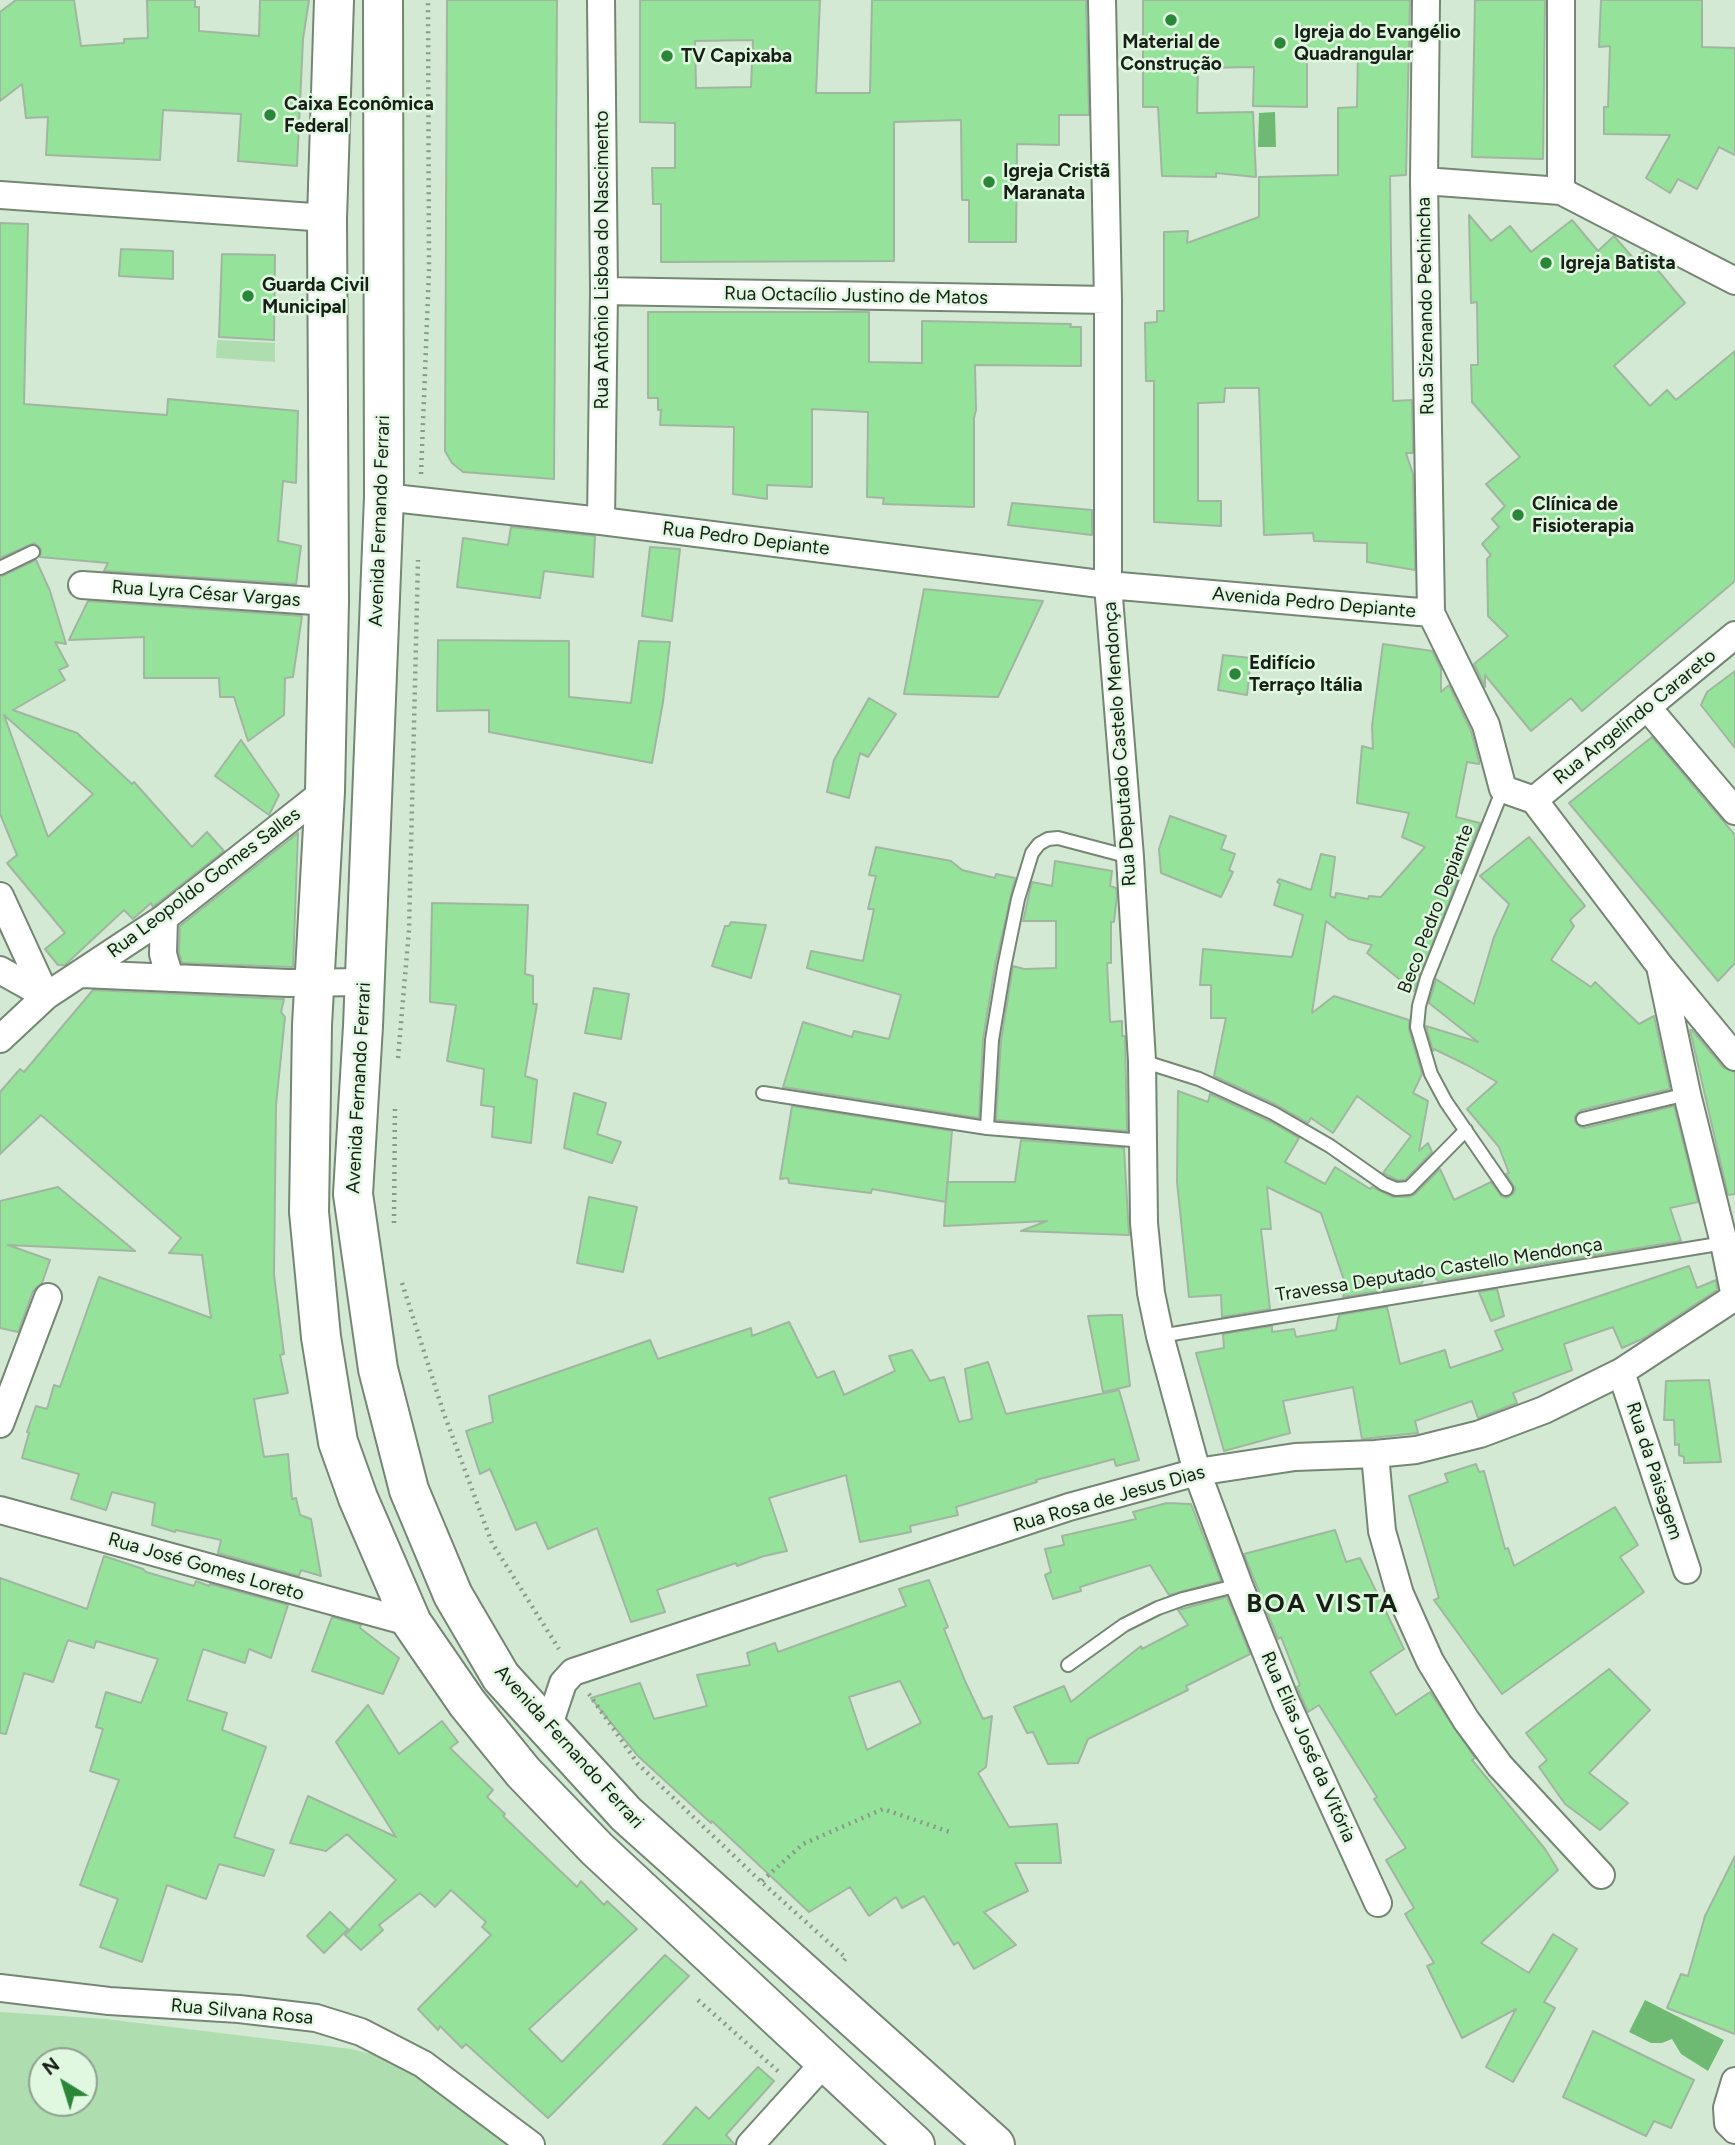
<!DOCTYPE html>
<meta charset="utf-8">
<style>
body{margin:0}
#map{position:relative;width:1735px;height:2145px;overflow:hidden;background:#d3e9d3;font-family:Figtree,sans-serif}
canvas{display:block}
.north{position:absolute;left:28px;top:2047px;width:70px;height:70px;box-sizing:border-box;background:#e0f7e0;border:2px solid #90a190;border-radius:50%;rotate:322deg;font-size:19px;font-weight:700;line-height:28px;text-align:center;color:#171f17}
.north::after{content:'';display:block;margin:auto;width:24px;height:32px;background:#2b8738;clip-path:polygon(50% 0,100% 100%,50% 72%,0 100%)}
</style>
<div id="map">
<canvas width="1735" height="2145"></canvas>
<div class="north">N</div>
</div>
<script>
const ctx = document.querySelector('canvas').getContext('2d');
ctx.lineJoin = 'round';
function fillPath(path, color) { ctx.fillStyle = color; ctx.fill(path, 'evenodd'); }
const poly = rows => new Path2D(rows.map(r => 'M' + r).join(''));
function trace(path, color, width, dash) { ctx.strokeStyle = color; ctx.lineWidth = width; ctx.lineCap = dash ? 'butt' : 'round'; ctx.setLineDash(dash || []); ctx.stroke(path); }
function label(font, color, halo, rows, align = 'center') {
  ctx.font = font + ' Figtree,sans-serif'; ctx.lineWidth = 5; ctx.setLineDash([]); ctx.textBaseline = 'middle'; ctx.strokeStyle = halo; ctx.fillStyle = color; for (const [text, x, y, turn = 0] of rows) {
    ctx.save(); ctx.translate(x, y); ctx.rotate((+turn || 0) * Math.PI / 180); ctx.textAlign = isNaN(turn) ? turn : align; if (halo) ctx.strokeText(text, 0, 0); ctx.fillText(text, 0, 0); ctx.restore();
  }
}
const green = poly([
 [217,340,275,343,275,362,216,358],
 [0,2012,106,2019,351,2049,392,2059,507,2145,0,2145],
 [42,2061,84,2061,84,2103,42,2103]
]);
const water = poly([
 [1275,112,1276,147,1258,147,1259,113],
 [1645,2000,1724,2040,1708,2071,1681,2054,1672,2039,1662,2043,1651,2043,1629,2032]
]);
const building = poly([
 [16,0,74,0,81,46,124,43,124,39,148,38,147,0,195,0,195,7,199,7,199,31,259,36,260,0,309,0,303,39,297,166,238,161,241,114,163,110,160,160,46,155,48,117,26,118,22,84,0,101,0,12,16,0],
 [447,0,557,0,554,479,463,472,452,463,445,451,447,0],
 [640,0,820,0,816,93,870,93,872,0,1086,0,1089,115,1059,115,1059,145,1017,144,1016,242,969,242,969,200,962,200,961,120,894,122,894,261,661,262,661,204,653,204,652,168,675,168,675,123,640,122,640,0],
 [753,40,751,87,696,88,695,41,753,40],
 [1143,0,1410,0,1406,175,1390,176,1393,401,1412,400,1413,453,1406,453,1413,474,1415,570,1367,562,1367,543,1314,541,1313,533,1264,535,1259,388,1225,388,1224,402,1198,403,1198,501,1221,501,1221,526,1154,522,1154,381,1146,381,1145,323,1157,322,1157,311,1164,311,1164,232,1188,231,1187,243,1259,217,1259,177,1338,175,1338,108,1357,107,1358,50,1307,51,1307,107,1253,106,1254,67,1198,68,1197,113,1253,112,1256,177,1216,173,1216,177,1162,176,1158,107,1143,107,1143,0],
 [1475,0,1545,0,1543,159,1472,157,1475,0],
 [1601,0,1702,0,1702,47,1735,48,1735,155,1719,147,1697,189,1678,179,1670,193,1646,178,1670,135,1604,134,1604,107,1608,107,1610,46,1599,47,1601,0],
 [1469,215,1491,241,1510,226,1531,252,1572,220,1598,251,1614,236,1634,259,1644,252,1663,261,1656,268,1685,303,1614,366,1650,406,1667,390,1676,400,1735,351,1735,581,1582,711,1571,698,1531,731,1485,675,1485,687,1474,664,1508,636,1488,616,1487,559,1491,555,1482,544,1499,527,1492,519,1505,506,1486,484,1520,457,1472,402,1471,365,1478,365,1477,302,1471,303,1469,215],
 [0,223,28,224,24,404,167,415,168,399,298,411,296,483,283,481,278,541,301,546,296,584,104,571,108,563,40,557,41,549,34,543,0,558,0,223],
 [121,249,173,251,173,279,119,276,121,249],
 [222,254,275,255,274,340,219,337,222,254],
 [648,312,869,312,869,362,922,363,922,321,1071,324,1070,327,1081,327,1081,366,975,365,976,410,974,418,974,507,883,504,884,498,867,497,868,412,812,409,812,487,767,485,767,499,733,494,734,427,660,425,661,410,658,410,658,398,648,398,648,312],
 [1012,503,1092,510,1092,535,1008,525,1012,503],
 [511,527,595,536,593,577,544,571,540,598,457,587,463,538,508,545,511,527],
 [650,547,680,549,672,621,642,616,650,547],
 [36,560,50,591,66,644,55,642,68,666,59,670,65,680,13,710,77,733,132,784,134,782,192,847,207,832,224,851,155,905,153,907,151,903,133,919,124,910,65,965,58,965,45,949,65,933,7,863,17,855,0,814,0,577,36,560],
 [4,715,93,794,48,837,4,715],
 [924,589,1043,601,998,697,904,694,924,589],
 [88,601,302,616,293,677,285,678,284,715,248,741,234,697,220,697,219,678,144,678,144,637,69,640,88,601],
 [438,640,569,641,569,697,631,703,639,641,670,642,663,702,652,763,489,732,489,710,437,711,438,640],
 [1383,644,1432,651,1441,669,1441,692,1449,685,1471,731,1479,761,1479,764,1467,762,1456,817,1480,823,1414,991,1367,953,1372,945,1349,939,1326,921,1312,1013,1334,996,1409,1020,1409,1029,1422,1074,1413,1093,1428,1101,1419,1151,1428,1143,1432,1152,1405,1180,1397,1180,1383,1173,1411,1136,1357,1096,1333,1133,1311,1118,1308,1123,1277,1105,1214,1076,1226,1018,1211,1018,1211,985,1200,985,1203,949,1292,957,1303,915,1274,905,1280,884,1277,882,1279,879,1311,890,1321,854,1335,857,1330,896,1335,898,1336,893,1368,899,1369,896,1381,897,1425,847,1402,837,1409,813,1357,803,1362,746,1373,749,1372,726,1383,644],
 [1223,655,1251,658,1247,695,1218,690,1223,655],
 [1735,671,1735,748,1701,705,1707,692,1735,671],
 [869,698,896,714,868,757,860,753,849,798,827,792,834,760,869,698],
 [1652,737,1735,835,1735,963,1718,981,1569,803,1652,737],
 [241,740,279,795,269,815,215,776,241,740],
 [1170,816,1226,836,1221,849,1235,854,1229,870,1233,872,1221,897,1161,873,1159,849,1170,816],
 [298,833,293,967,182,963,179,952,180,926,298,833],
 [1529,837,1585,906,1570,920,1574,926,1551,960,1591,987,1595,982,1639,1024,1654,1016,1670,1089,1581,1110,1575,1116,1575,1122,1580,1127,1585,1128,1674,1106,1698,1202,1670,1208,1681,1241,1438,1281,1430,1271,1421,1284,1343,1297,1346,1286,1321,1213,1267,1187,1271,1229,1261,1229,1270,1309,1222,1317,1221,1295,1189,1297,1177,1182,1178,1091,1208,1102,1210,1094,1269,1121,1299,1138,1285,1162,1325,1184,1335,1167,1370,1189,1372,1187,1393,1197,1410,1197,1415,1194,1440,1169,1454,1200,1491,1182,1502,1197,1507,1198,1514,1193,1515,1188,1506,1174,1509,1173,1499,1147,1467,1109,1497,1082,1467,1065,1434,1049,1433,1051,1426,1026,1478,1042,1429,1003,1436,979,1474,1004,1494,937,1509,904,1480,876,1529,837],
 [876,847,951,861,962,870,995,878,996,874,1015,878,995,966,983,1039,979,1118,783,1087,803,1022,852,1037,854,1031,889,1039,901,995,807,968,811,951,863,961,874,909,868,909,876,876,869,875,876,847],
 [1055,861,1112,871,1110,886,1116,888,1117,896,1114,922,1111,922,1111,963,1107,963,1110,1022,1122,1021,1122,1036,1125,1036,1127,1131,996,1120,1001,1041,1013,966,1024,969,1056,968,1056,921,1023,921,1032,882,1052,886,1055,861],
 [432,903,528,905,525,974,533,976,533,1004,537,1004,525,1076,537,1080,531,1143,492,1137,494,1107,481,1105,484,1069,447,1061,456,1005,430,1002,432,903],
 [731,922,766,925,751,978,712,966,725,926,729,926,731,922],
 [594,988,629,994,621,1039,585,1033,594,988],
 [93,990,284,999,281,1012,285,1017,276,1105,274,1275,284,1354,280,1355,288,1393,254,1399,264,1457,288,1454,292,1499,296,1498,300,1515,311,1519,321,1576,301,1570,299,1576,218,1553,221,1540,176,1530,175,1532,152,1525,155,1503,112,1492,106,1510,71,1499,79,1474,22,1458,29,1433,27,1432,36,1406,47,1409,54,1385,60,1387,99,1277,211,1318,202,1255,169,1253,181,1238,41,1115,0,1154,0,1092,20,1069,24,1072,93,990],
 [1690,1030,1692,1030,1723,1067,1735,1072,1735,1194,1728,1195,1690,1030],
 [574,1093,606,1103,597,1134,621,1142,612,1163,564,1148,574,1093],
 [792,1106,952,1131,946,1202,872,1189,871,1193,789,1183,788,1178,780,1179,792,1106],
 [1021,1140,1124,1148,1129,1235,1021,1231,1047,1221,944,1226,947,1182,1015,1182,1021,1140],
 [58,1187,135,1251,8,1245,50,1260,42,1283,33,1291,18,1332,0,1328,0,1201,58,1187],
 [589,1197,637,1207,623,1272,577,1263,589,1197],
 [1689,1266,1697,1288,1716,1280,1717,1290,1644,1338,1622,1348,1613,1327,1564,1344,1572,1370,1513,1393,1517,1403,1478,1418,1472,1401,1415,1421,1418,1433,1362,1439,1353,1387,1283,1401,1290,1433,1224,1451,1196,1353,1224,1348,1223,1334,1272,1326,1272,1332,1294,1329,1296,1337,1336,1330,1339,1315,1387,1307,1400,1364,1445,1350,1450,1368,1503,1350,1495,1331,1689,1266],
 [1497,1289,1504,1316,1491,1321,1479,1292,1497,1289],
 [1109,1315,1122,1315,1130,1386,1103,1392,1088,1316,1109,1315],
 [789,1322,817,1378,834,1371,844,1395,895,1371,889,1356,912,1350,930,1381,944,1377,959,1422,972,1419,965,1369,988,1362,1006,1414,1119,1390,1139,1460,1116,1466,1114,1459,1036,1480,1037,1482,956,1507,958,1515,910,1526,911,1532,860,1542,846,1475,769,1498,787,1551,764,1556,737,1566,736,1563,657,1590,665,1612,631,1622,597,1528,548,1549,536,1522,516,1530,490,1469,480,1474,466,1431,493,1422,489,1396,650,1340,658,1359,751,1328,752,1336,789,1322],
 [1709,1380,1721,1462,1684,1463,1684,1457,1679,1455,1679,1444,1675,1445,1674,1420,1664,1420,1666,1381,1709,1380],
 [1476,1464,1479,1472,1484,1471,1505,1549,1508,1548,1514,1566,1615,1507,1638,1545,1620,1557,1644,1592,1502,1694,1434,1600,1439,1598,1409,1496,1448,1482,1445,1474,1476,1464],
 [1167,1503,1191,1504,1221,1581,1169,1595,1150,1565,1080,1587,1081,1591,1053,1599,1045,1575,1051,1572,1045,1549,1064,1545,1062,1536,1136,1519,1133,1512,1167,1503],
 [1335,1530,1346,1562,1360,1558,1404,1649,1370,1672,1396,1715,1430,1692,1475,1758,1472,1760,1545,1849,1558,1870,1481,1943,1529,1973,1553,1934,1577,1949,1544,2002,1555,2008,1513,2082,1486,2067,1516,2009,1462,2038,1427,1966,1434,1963,1405,1914,1414,1908,1386,1860,1406,1848,1374,1799,1377,1797,1319,1705,1308,1712,1297,1687,1300,1685,1281,1637,1278,1639,1244,1554,1335,1530],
 [104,1556,143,1569,146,1572,194,1586,196,1581,209,1586,210,1584,288,1605,271,1658,249,1649,245,1663,203,1649,187,1700,227,1713,222,1730,266,1747,234,1837,274,1850,264,1876,219,1864,206,1899,167,1885,142,1962,100,1947,118,1899,80,1885,119,1780,90,1771,103,1729,96,1727,106,1692,141,1703,158,1659,96,1641,94,1648,68,1640,53,1682,24,1673,6,1734,0,1733,0,1578,87,1609,104,1556],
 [929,1580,948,1627,944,1629,965,1681,983,1719,992,1716,986,1767,978,1773,1009,1827,1057,1824,1061,1863,1015,1863,1028,1891,984,1912,1016,1945,974,1969,958,1942,954,1945,924,1896,902,1908,896,1897,869,1916,850,1887,809,1912,712,1821,711,1823,638,1756,591,1698,640,1683,654,1719,707,1706,697,1675,750,1665,747,1653,775,1643,778,1652,906,1606,899,1589,929,1580],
 [900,1681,921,1723,867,1750,849,1697,900,1681],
 [1227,1597,1250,1654,1186,1686,1188,1690,1088,1739,1078,1763,1048,1764,1033,1732,1027,1733,1014,1707,1064,1686,1071,1702,1141,1646,1142,1649,1188,1625,1178,1610,1227,1597],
 [332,1617,361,1625,360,1628,399,1658,383,1694,312,1671,332,1617],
 [1609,1669,1650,1710,1589,1773,1628,1803,1600,1830,1565,1804,1539,1767,1547,1760,1526,1733,1609,1669],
 [368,1705,399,1754,442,1721,458,1742,450,1748,493,1790,487,1797,505,1814,503,1816,577,1887,581,1881,604,1905,607,1901,637,1929,529,2029,562,2062,665,1955,689,1976,548,2118,466,2044,462,2048,440,2026,438,2030,418,2009,491,1935,482,1927,486,1922,451,1890,435,1907,420,1893,379,1925,383,1930,361,1950,345,1935,396,1880,347,1834,326,1851,290,1843,308,1796,396,1837,336,1742,368,1705],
 [1735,1856,1735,2034,1667,2008,1681,1974,1688,1976,1705,1916,1735,1856],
 [330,1912,348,1929,324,1953,307,1936,330,1912],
 [1593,2031,1694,2080,1671,2128,1654,2121,1646,2136,1563,2097,1593,2031],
 [758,2067,774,2081,726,2135,735,2145,663,2145,696,2107,709,2119,758,2067]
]);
const path = poly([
 [421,474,429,270,428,0],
 [398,1058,409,930,418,560],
 [394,1223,395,1105],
 [402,1283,444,1414,492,1543,559,1649],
 [589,1694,638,1764,756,1877,846,1958,842,1963],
 [762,1881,803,1844,883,1809,950,1832],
 [698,2000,779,2072]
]);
const lane = poly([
 [0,568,33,552],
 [1503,789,1427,978,1419,1006,1417,1027,1431,1074,1446,1102,1506,1189],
 [1142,1061,1199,1079,1273,1113,1330,1146,1384,1184,1396,1189,1409,1188,1466,1130],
 [763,1093,987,1128,1144,1141],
 [1583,1119,1687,1094],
 [987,1128,992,1040,1004,968,1018,899,1032,853,1039,844,1048,839,1058,838,1130,857],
 [1160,1336,1724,1243],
 [1068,1665,1124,1625,1158,1608,1183,1599,1239,1585]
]);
const street = poly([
 [601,0,604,291,601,521],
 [1102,0,1108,300,1108,585,1130,857,1142,1061,1144,1223,1151,1293,1160,1336,1197,1472,1239,1585,1286,1702,1378,1903],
 [1426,0,1424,181,1431,613,1486,725,1503,789,1534,800,1660,966,1735,1057],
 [1424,181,1561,191,1735,281],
 [1561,191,1561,0],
 [0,195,327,218],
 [604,291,1108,300],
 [384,497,601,521,1108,585,1431,613],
 [82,585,329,602],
 [1647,707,1735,811],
 [1534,800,1735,635],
 [0,896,46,996],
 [164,918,163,954,170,978],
 [0,970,46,996],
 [1661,971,1687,1094,1724,1243,1735,1297],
 [82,974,288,983,364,982],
 [0,1039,46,996,164,918,325,791],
 [1621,1372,1687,1570],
 [0,1424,48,1297],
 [1375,1454,1382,1531,1400,1594,1430,1661,1466,1720,1500,1766,1601,1875],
 [0,1510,412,1623],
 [548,1728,563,1683,573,1672,1069,1507,1197,1472,1295,1457,1375,1454,1416,1450,1480,1434,1544,1410,1621,1372,1735,1297],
 [0,1988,109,2001,239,2009,316,2018,361,2032,423,2064,531,2145],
 [1735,2081,1727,2108,1728,2123,1735,2130],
 [750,2145,825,2062]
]);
const primary = poly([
 [334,0,327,218,329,602,325,791,312,1025,309,1212,321,1337,338,1442,358,1498,412,1623,467,1703,523,1772,597,1849,915,2145],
 [383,0,384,497,363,1026,353,1194,378,1369,409,1490,453,1595,501,1677,626,1814,995,2145]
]);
const markers = [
 [1171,20,7,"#2b8738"],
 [1280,43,7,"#2b8738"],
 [667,56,7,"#2b8738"],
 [270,115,7,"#2b8738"],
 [989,182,7,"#2b8738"],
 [1546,263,7,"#2b8738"],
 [248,296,7,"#2b8738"],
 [1518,515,7,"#2b8738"],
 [1235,674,7,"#2b8738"]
];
const poiNames = [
 ["Igreja do Evangélio",1294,32],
 ["Quadrangular",1294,54],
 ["Material de",1171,42,"center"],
 ["Construção",1171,64,"center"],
 ["TV Capixaba",681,56],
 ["Caixa Econômica",284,104],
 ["Federal",284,126],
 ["Igreja Cristã",1003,171],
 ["Maranata",1003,193],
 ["Igreja Batista",1560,263],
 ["Guarda Civil",262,285],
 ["Municipal",262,307],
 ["Clínica de",1532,504],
 ["Fisioterapia",1532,526],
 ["Edifício",1249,663],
 ["Terraço Itália",1249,685]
];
const streetNames = [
 ["Rua Antônio Lisboa do Nascimento",602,260,-90],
 ["Rua Octacílio Justino de Matos",856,296,1],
 ["Rua Sizenando Pechincha",1426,306,-91],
 ["Avenida Fernando Ferrari",380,521,-88],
 ["Rua Pedro Depiante",746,539,7],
 ["Rua Lyra César Vargas",206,594,4],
 ["Avenida Pedro Depiante",1314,603,5],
 ["Rua Angelindo Carareto",1635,717,-39],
 ["Rua Deputado Castelo Mendonça",1120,744,-94],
 ["Rua Leopoldo Gomes Salles",204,883,-37],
 ["Beco Pedro Depiante",1436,909,-69],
 ["Avenida Fernando Ferrari",359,1088,-87],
 ["Travessa Deputado Castello Mendonça",1439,1270,-9],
 ["Rua da Paisagem",1654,1471,72],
 ["Rua Rosa de Jesus Dias",1109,1499,-16],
 ["Rua José Gomes Loreto",206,1567,16],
 ["Avenida Fernando Ferrari",569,1747,48],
 ["Rua Elias José da Vitória",1308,1747,66],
 ["Rua Silvana Rosa",242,2012,5]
];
const districtNames = [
 ["BOA VISTA",1323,1604]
];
fillPath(green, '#aeddb0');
fillPath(water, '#6eba73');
fillPath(building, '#95e39a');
trace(building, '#a0b6a1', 2);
trace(lane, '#738773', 16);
trace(street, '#738773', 30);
trace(primary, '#738773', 42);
trace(path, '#8a9a8a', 4.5, [2, 5]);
trace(lane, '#fff', 12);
trace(street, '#fff', 26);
trace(primary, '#fff', 38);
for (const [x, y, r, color] of markers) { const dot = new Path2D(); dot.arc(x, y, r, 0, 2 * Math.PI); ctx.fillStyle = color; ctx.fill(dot); trace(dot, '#e0f7e0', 2.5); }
label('bold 19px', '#171f17', '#e0f7e0', poiNames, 'left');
label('19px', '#171f17', '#e0f7e0', streetNames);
ctx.letterSpacing = '2px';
label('bold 26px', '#171f17', '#e0f7e0', districtNames);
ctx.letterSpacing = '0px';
</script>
